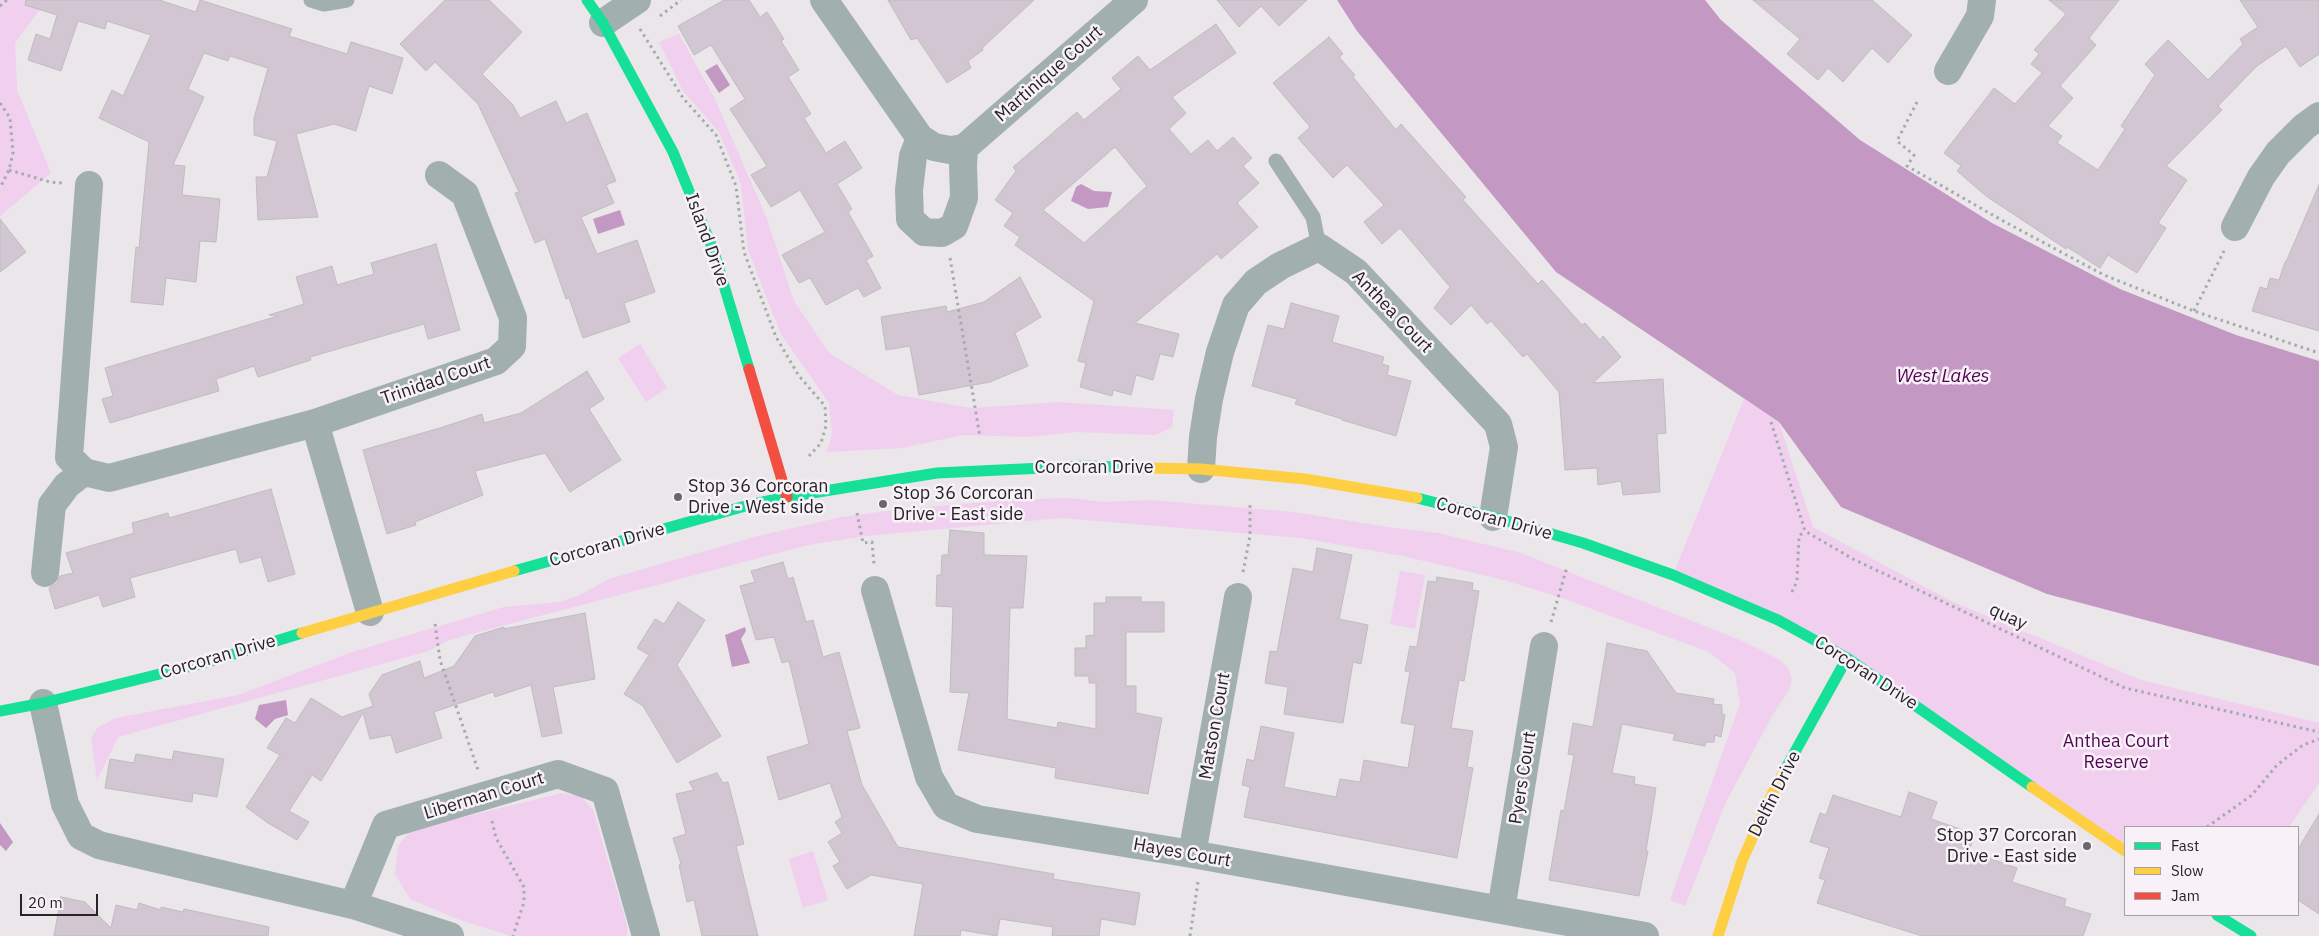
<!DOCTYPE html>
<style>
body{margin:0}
#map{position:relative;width:2319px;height:936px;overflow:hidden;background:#eae6ea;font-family:"IBM Plex Sans",sans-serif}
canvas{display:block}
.legend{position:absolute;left:2124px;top:826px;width:175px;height:90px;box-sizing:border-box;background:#f8f2f8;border:1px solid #a4a0a4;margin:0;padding:6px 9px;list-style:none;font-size:15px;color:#262426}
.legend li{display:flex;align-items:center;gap:10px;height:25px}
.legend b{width:25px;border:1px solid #a4a0a4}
.scale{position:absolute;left:20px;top:894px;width:78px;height:22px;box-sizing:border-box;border:2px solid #262426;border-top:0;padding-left:6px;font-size:15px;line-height:18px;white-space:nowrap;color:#262426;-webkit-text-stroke:4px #f8f2f8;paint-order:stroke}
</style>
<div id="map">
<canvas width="2319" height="936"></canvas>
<ul class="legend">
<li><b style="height:6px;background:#16e098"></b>Fast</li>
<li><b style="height:6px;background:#ffcf43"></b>Slow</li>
<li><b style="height:6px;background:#f24e42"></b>Jam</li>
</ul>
<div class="scale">20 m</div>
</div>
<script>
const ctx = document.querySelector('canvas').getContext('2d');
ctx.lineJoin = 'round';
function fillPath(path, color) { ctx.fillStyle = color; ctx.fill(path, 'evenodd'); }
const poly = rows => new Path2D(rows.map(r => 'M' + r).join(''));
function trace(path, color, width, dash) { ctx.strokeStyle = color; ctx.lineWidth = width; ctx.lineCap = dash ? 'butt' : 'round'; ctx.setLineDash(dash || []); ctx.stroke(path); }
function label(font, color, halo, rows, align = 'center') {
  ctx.font = font + ' "IBM Plex Sans",sans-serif'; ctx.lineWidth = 5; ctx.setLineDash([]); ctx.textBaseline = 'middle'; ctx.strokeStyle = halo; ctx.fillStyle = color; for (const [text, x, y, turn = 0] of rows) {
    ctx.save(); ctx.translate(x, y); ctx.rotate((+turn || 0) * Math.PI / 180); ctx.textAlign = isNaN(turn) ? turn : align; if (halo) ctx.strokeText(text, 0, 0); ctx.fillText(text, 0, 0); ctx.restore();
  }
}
const green = poly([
 [0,0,47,0,15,43,17,90,51,173,0,216],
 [679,34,715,99,767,219,794,301,829,353,898,395,971,408,1059,402,1174,410,1172,427,1156,435,1075,432,1029,437,963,435,902,448,827,452,832,433,829,403,781,334,748,250,741,184,719,132,683,91,659,42],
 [640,344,667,388,646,402,618,358],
 [1744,399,1779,422,1813,527,1953,602,2141,680,2319,723,2319,783,2289,827,2125,827,2125,851,1847,658,1673,575],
 [1071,498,1102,502,1151,500,1294,512,1394,528,1438,533,1521,553,1745,642,1780,660,1788,668,1792,679,1789,690,1772,716,1725,804,1685,906,1670,900,1740,704,1735,673,1709,652,1562,598,1504,580,1403,556,1301,538,1061,518,866,536,808,545,449,640,429,651,118,737,97,780,91,738,98,727,116,718,238,695,355,651,504,607,559,602,578,596,609,579,754,537,842,517,902,509,1009,500],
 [1400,571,1425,575,1415,629,1390,624],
 [562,793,581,796,593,810,627,925,627,936,511,936,460,920,410,899,395,874,398,846,411,830],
 [813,851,828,900,803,908,789,859]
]);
const water = poly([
 [1337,0,1705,0,1721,20,1860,140,1992,223,2120,289,2236,335,2319,361,2319,666,2047,594,1841,507,1779,422,1556,272,1357,31],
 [717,64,730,85,719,93,705,71],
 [1081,184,1094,191,1112,192,1108,207,1088,209,1071,201,1076,187],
 [620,210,625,225,598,234,593,219],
 [745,627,746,631,741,639,750,663,732,667,725,635],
 [286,700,288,715,275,719,266,728,255,719,259,705],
 [0,823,13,842,6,851,0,845]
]);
const building = poly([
 [26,0,159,0,196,12,200,0,292,29,289,36,347,54,351,42,403,58,392,94,369,86,356,131,334,124,296,134,318,217,258,220,256,177,267,177,277,141,254,135,254,118,268,68,230,56,228,61,204,53,188,89,204,97,173,165,185,166,182,195,220,199,216,242,200,241,196,282,166,278,163,305,131,302,136,247,139,248,149,142,99,118,112,90,123,96,151,35,107,21,105,29,78,21,61,71,28,60,36,34,50,39,57,15,25,5,26,0],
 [445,0,489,0,522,32,482,74,513,105,520,118,556,101,566,123,587,113,616,181,606,185,614,203,581,217,597,254,637,240,655,292,624,303,630,322,583,338,569,298,566,299,545,239,535,243,515,193,519,192,478,104,435,62,426,71,400,44,445,0],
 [724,0,749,0,760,17,767,12,784,39,781,41,799,70,788,77,811,114,804,118,826,153,845,141,862,168,837,184,852,209,848,212,873,256,866,260,881,288,864,297,858,288,826,305,810,278,799,283,782,255,825,232,800,190,771,207,751,175,767,166,730,109,745,99,711,45,694,55,678,26,724,0],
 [888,0,1034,0,982,48,983,50,968,61,971,68,947,83,917,38,911,40,888,0],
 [1217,0,1307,0,1279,26,1261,6,1239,27,1217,0],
 [1753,0,1872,0,1912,35,1888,63,1872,48,1843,82,1828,68,1818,80,1787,54,1800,39,1753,0],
 [2049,0,2119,0,2089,38,2096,45,2060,86,2073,98,2048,126,2062,136,2057,143,2098,170,2125,129,2121,126,2155,75,2145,64,2168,40,2208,80,2243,44,2240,39,2258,27,2240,0,2319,0,2319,54,2300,67,2286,46,2257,66,2218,106,2222,110,2166,166,2187,180,2158,223,2166,228,2137,273,2108,255,2100,268,2067,247,2066,249,1986,196,1957,171,1961,166,1944,153,1994,88,2015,104,2042,73,2031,64,2039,54,2034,50,2066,14,2049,0],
 [1216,24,1236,53,1172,97,1186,113,1169,129,1191,154,1208,140,1217,151,1233,137,1252,158,1243,166,1259,183,1237,203,1258,227,1221,259,1217,254,1135,323,1179,334,1173,357,1160,354,1153,380,1136,375,1131,395,1113,390,1112,396,1080,387,1086,363,1078,361,1094,301,1015,245,1020,237,1004,226,1013,213,995,200,1016,171,1013,167,1077,112,1084,120,1121,89,1112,78,1138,56,1150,70,1216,24],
 [1115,147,1147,186,1084,243,1043,210,1115,147],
 [1329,37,1343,54,1339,57,1355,75,1353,77,1396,130,1401,124,1466,197,1463,200,1538,284,1542,280,1582,325,1585,323,1600,340,1603,336,1621,357,1593,383,1663,379,1666,433,1657,434,1660,492,1623,495,1621,481,1598,485,1597,468,1565,470,1559,392,1527,354,1523,357,1491,321,1487,324,1471,305,1451,325,1434,308,1450,287,1400,228,1382,244,1364,222,1384,205,1347,165,1333,178,1298,138,1310,127,1273,83,1329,37],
 [2319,185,2319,331,2252,311,2260,287,2267,289,2270,278,2279,280,2285,262,2286,262,2319,185],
 [0,219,26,252,0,272,0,219],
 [436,244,460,330,428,339,424,324,310,357,311,360,258,377,254,366,216,379,219,391,110,423,102,399,113,396,105,368,278,316,269,315,304,304,296,277,332,266,337,285,374,274,371,263,436,244],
 [1020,277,1041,317,1015,333,1028,366,990,382,919,395,910,346,886,350,881,317,946,306,947,312,984,302,1020,277],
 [1291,303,1339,316,1332,342,1384,357,1382,364,1389,366,1387,375,1411,381,1396,436,1342,420,1342,419,1295,404,1297,399,1252,386,1268,325,1284,329,1291,303],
 [587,371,604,399,589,409,621,460,570,492,545,453,475,471,483,495,415,522,416,525,387,534,363,450,440,428,482,414,484,423,521,413,587,371],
 [271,489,295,574,268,582,261,557,240,563,236,549,130,578,135,597,103,607,99,595,55,609,49,588,57,583,60,576,73,573,66,553,134,533,132,523,168,513,169,518,271,489],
 [950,530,984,533,984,555,1027,556,1023,608,1010,608,1007,719,1057,728,1058,722,1096,729,1096,683,1089,683,1089,676,1075,676,1075,648,1086,648,1086,636,1094,635,1094,603,1106,603,1106,597,1141,597,1141,602,1164,602,1164,632,1126,632,1126,686,1136,686,1136,713,1162,718,1148,794,1055,778,1056,768,958,750,969,693,950,692,953,607,936,606,937,575,941,575,942,555,948,555,950,530],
 [1317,548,1352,555,1339,619,1368,625,1361,664,1353,662,1343,723,1284,714,1288,687,1265,683,1270,651,1277,652,1293,568,1313,572,1317,548],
 [783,562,788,579,793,577,806,622,813,620,823,657,839,652,860,728,847,731,862,785,898,847,1054,874,1053,879,1140,893,1135,925,1101,919,1099,936,1052,936,1053,927,1000,919,997,936,961,930,960,936,914,936,923,884,871,875,847,889,833,866,840,862,828,842,842,833,835,822,842,817,830,783,779,800,767,757,809,744,789,661,782,663,774,637,756,640,740,586,755,582,751,571,783,562],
 [1437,577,1473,583,1472,590,1479,591,1464,681,1459,680,1451,728,1473,731,1467,767,1473,768,1457,858,1244,817,1250,787,1242,785,1247,759,1254,761,1261,726,1294,733,1284,787,1336,797,1340,779,1360,782,1364,760,1408,768,1415,725,1401,723,1410,672,1405,671,1410,646,1417,647,1428,581,1436,582,1437,577],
 [678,602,705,620,677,665,721,736,677,763,643,706,624,694,649,655,637,648,655,619,664,624,678,602],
 [585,613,595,679,553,687,562,733,542,737,531,685,495,697,493,692,434,712,442,738,396,753,391,735,370,739,363,713,321,781,312,775,289,811,309,822,297,840,268,823,246,807,280,755,267,748,286,718,295,723,311,698,342,717,373,706,369,694,382,675,420,661,424,678,454,666,475,636,504,627,504,629,585,613],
 [1607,643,1647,651,1676,693,1714,699,1713,704,1722,705,1722,714,1725,715,1721,737,1715,735,1714,742,1706,742,1705,746,1673,740,1675,734,1622,724,1612,773,1635,777,1634,784,1656,788,1646,851,1648,851,1639,896,1549,880,1561,810,1564,811,1574,755,1568,754,1573,723,1593,727,1607,643],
 [174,751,224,759,217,797,193,793,192,802,105,788,110,759,134,763,136,754,172,760,174,751],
 [717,773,723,783,728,782,744,844,736,846,758,936,702,936,694,900,687,902,679,865,681,864,673,838,686,834,676,794,694,790,689,782,717,773],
 [1909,792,1937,802,1931,819,1975,834,1969,851,2017,868,2012,882,2066,899,2064,906,2091,914,2083,936,1922,936,1817,903,1825,880,1819,878,1829,848,1810,842,1820,813,1826,815,1833,795,1901,817,1909,792],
 [2319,814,2319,914,2298,900,2298,849,2319,814],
 [61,897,85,902,111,928,116,905,137,910,139,903,161,910,161,907,183,912,184,909,269,927,268,936,54,936,61,897]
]);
const path = poly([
 [0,6,7,0],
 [660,16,681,0],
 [640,29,683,98,716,135,736,186,744,252,776,337,799,376,825,406,826,426,821,443,809,456],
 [1917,102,1897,141,1914,155,1907,166,2005,222,2104,275,2194,311,2319,353],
 [0,103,10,118,13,153,9,170,0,188],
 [9,170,50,182,62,183],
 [950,258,980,437],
 [2194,311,2224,251],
 [1771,422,1805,531,1853,559,2125,688,2319,732],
 [857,513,863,543,872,542,874,564],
 [1243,572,1250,536,1250,503],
 [1792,592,1797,581,1799,536,1805,531],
 [1551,622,1567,567],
 [435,624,440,660,478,770],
 [492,821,496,838,524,887,524,902,513,936],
 [2207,827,2252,795,2277,765,2303,745,2319,739],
 [1190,936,1198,882]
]);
const lane = poly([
 [311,0,324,4,347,0],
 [1276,161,1313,217,1319,247]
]);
const street = poly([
 [824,0,920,138,934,147,950,150,964,148,1134,0],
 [603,23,637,0],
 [1948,71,1980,16,1982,0],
 [920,138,913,156,909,190,910,219,924,232,942,233,954,226,964,198,963,165,964,148],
 [89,185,69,457,84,472,109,478,315,423],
 [2235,227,2261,177,2278,153,2304,127,2319,116],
 [1201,469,1203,437,1209,399,1220,352,1236,305,1256,282,1280,266,1319,247,1356,272,1498,424,1504,447,1493,517],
 [45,573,52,505,67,485,84,472],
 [875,590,929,777,946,806,977,819,1192,854,1645,936],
 [370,612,315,423,496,361,512,346,513,318,465,194,439,175],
 [43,703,65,804,81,836,99,845,353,905,450,936],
 [1192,854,1238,597],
 [353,905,386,825,558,774,605,791,646,936],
 [1501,910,1544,646]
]);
const fast = poly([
 [587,0,603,23,673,152,714,252,749,369],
 [1417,498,1493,517,1583,543,1673,575,1778,620,1847,658,2032,787],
 [514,571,749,505,787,497,937,473,1086,466,1148,468],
 [0,711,43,703,208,662,302,633],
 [1786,768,1847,658],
 [2217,915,2251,936]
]);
const slow = poly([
 [1148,468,1201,469,1305,479,1417,498],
 [302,633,514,571],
 [2032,787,2125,851],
 [1718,936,1742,861,1772,794,1786,768]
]);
const jam = poly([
 [749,369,787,497]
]);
const markers = [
 [678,497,5,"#6b686b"],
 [883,504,5,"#6b686b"],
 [2087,846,5,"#6b686b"]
];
const streetNames = [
 ["Martinique Court",1049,74,-41],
 ["Island Drive",707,240,70],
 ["Anthea Court",1392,312,46],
 ["Trinidad Court",436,381,-19],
 ["Corcoran Drive",1094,468],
 ["Corcoran Drive",1494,519,15],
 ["Corcoran Drive",607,545,-16],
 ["quay",2008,617,25],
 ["Corcoran Drive",218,657,-16],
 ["Corcoran Drive",1866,673,33],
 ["Matson Court",1215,726,-80],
 ["Pyers Court",1523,778,-81],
 ["Delfin Drive",1775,794,-63],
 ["Liberman Court",484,796,-17],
 ["Hayes Court",1182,853,10]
];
const poiNames = [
 ["Stop 36 Corcoran",688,487],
 ["Drive - West side",688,508],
 ["Stop 36 Corcoran",893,494],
 ["Drive - East side",893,515],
 ["Stop 37 Corcoran",2077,836,"right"],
 ["Drive - East side",2077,857,"right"]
];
const parkNames = [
 ["Anthea Court",2116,742],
 ["Reserve",2116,763]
];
const waterNames = [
 ["West Lakes",1943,377]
];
fillPath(green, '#f0cfef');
fillPath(water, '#c398c3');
fillPath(building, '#d3c6d3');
trace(building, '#bebcbe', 1);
trace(path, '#a4abad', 3, [2.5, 4]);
trace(lane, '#a2afaf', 15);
trace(street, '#a2afaf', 28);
trace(fast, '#16e098', 11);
trace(slow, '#ffcf43', 11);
trace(jam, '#f24e42', 11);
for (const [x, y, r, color] of markers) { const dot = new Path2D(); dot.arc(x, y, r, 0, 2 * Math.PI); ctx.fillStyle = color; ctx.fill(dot); trace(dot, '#f8f2f8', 2); }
label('18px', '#262426', '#f8f2f8', streetNames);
label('18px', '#262426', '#f8f2f8', poiNames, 'left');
label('18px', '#530555', '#f8f2f8', parkNames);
label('italic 19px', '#4e0051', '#f8f2f8', waterNames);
</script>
